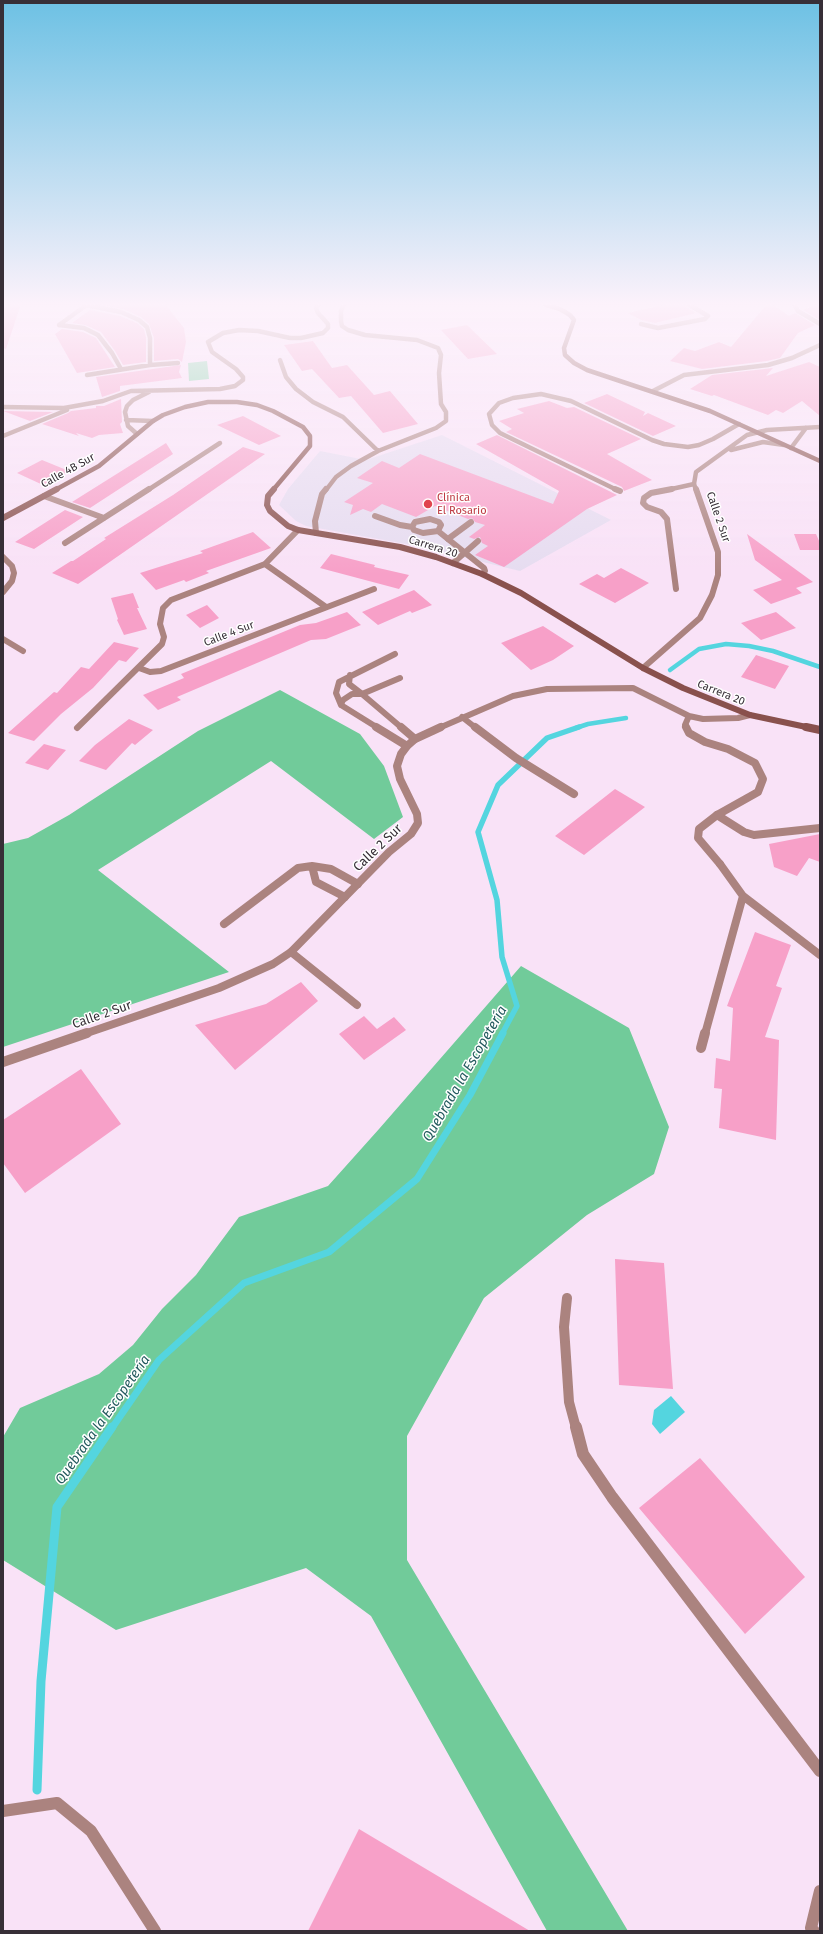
<!DOCTYPE html>
<meta charset="utf-8">
<style>
body{margin:0}
#map{position:relative;width:823px;height:1934px;overflow:hidden;background:#f9e2f7;font-family:"Fira Sans",sans-serif}
canvas{display:block}
.frame{position:absolute;inset:0;border:4px solid #372f37;pointer-events:none}
</style>
<div id="map">
<canvas width="823" height="1934"></canvas>
<div class="frame"></div>
</div>
<script>
const ctx = document.querySelector('canvas').getContext('2d');
ctx.lineJoin = 'round';
function fillPath(path, color) { ctx.fillStyle = color; ctx.fill(path, 'evenodd'); }
const poly = rows => new Path2D(rows.map(r => 'M' + r).join(''));
function trace(path, color, width, dash) { ctx.strokeStyle = color; ctx.lineWidth = width; ctx.lineCap = dash ? 'butt' : 'round'; ctx.setLineDash(dash || []); ctx.stroke(path); }
function label(font, color, halo, rows, align = 'center') {
  ctx.font = font + ' "Fira Sans",sans-serif'; ctx.lineWidth = 3; ctx.setLineDash([]); ctx.textBaseline = 'middle'; ctx.strokeStyle = halo; ctx.fillStyle = color; for (const [text, x, y, turn = 0] of rows) {
    ctx.save(); ctx.translate(x, y); ctx.rotate((+turn || 0) * Math.PI / 180); ctx.textAlign = isNaN(turn) ? turn : align; if (halo) ctx.strokeText(text, 0, 0); ctx.fillText(text, 0, 0); ctx.restore();
  }
}
const medical = poly([
 [442,435,611,520,520,571,412,545,306,526,296,521,279,505,288,489,320,451,366,460]
]);
const green = poly([
 [207,361,209,379,189,381,188,363]
]);
const forest = poly([
 [280,690,360,734,384,766,403,817,374,839,271,761,98,870,229,972,3,1047,3,844,28,838,69,815,198,731],
 [521,966,629,1028,669,1127,654,1174,587,1215,484,1298,407,1436,407,1560,628,1931,547,1931,371,1616,306,1568,116,1630,3,1560,3,1437,20,1408,99,1374,133,1345,162,1309,196,1275,239,1217,328,1186,379,1129]
]);
const water = poly([
 [671,1396,685,1412,660,1434,652,1424,654,1410]
]);
const streamFar3 = poly([
 [670,670,699,649,726,644,749,646,773,651,820,667],
 [576,728,588,724,626,718]
]);
const streamFar2 = poly([
 [502,1034,517,1006,502,957,497,900,478,832,498,785,547,738,579,727]
]);
const streamFar1 = poly([
 [112,1428,159,1360,244,1283,329,1252,417,1179,470,1095,503,1033]
]);
const stream = poly([
 [37,1790,41,1681,57,1507,112,1427]
]);
const building = poly([
 [13,304,21,304,6,349,3,348,3,307],
 [99,304,165,304,184,328,186,342,182,362,178,359,154,361,154,338,149,324,141,317,123,309],
 [667,304,684,304,686,307,696,313,655,323,641,320,628,313],
 [767,304,772,304,789,316,795,313,815,325,798,333,780,358,767,361,702,369,670,361,684,348,695,351,719,342,731,347],
 [818,304,820,304,820,320,803,310],
 [90,310,120,316,137,323,144,329,146,338,146,362,123,365,115,351,101,332,85,325,72,323],
 [467,325,497,354,468,359,441,330],
 [62,329,83,332,96,338,115,367,77,373,55,334],
 [313,341,332,368,347,365,374,395,390,391,418,424,383,433,351,396,339,398,312,369,302,371,284,345],
 [809,362,820,367,820,416,802,401,783,413,776,410,768,415,714,395,712,396,690,389,712,375,773,368,766,376],
 [181,365,179,372,182,378,120,386,120,391,102,397,96,377],
 [607,394,645,412,643,416,648,413,676,426,653,436,584,403],
 [121,399,122,422,120,424,123,433,99,435,92,438,76,433,79,436,42,424,68,413,71,411,96,408,96,406,104,406],
 [549,401,567,408,574,407,641,439,607,454,652,480,624,491,622,487,506,432,512,429,499,421,524,413,517,409],
 [3,411,53,412,30,421],
 [243,416,281,436,259,445,217,425],
 [497,435,617,495,587,509,504,567,475,555,488,546,482,543,480,537,474,539,469,537,485,525,475,522,472,518,468,519,435,506,416,517,382,504,371,512,363,509,350,515,353,505,344,502,373,483,357,478,382,461,399,468,420,454,553,504,559,491,476,444],
 [166,443,173,454,90,508,72,502],
 [243,447,265,454,78,584,52,573,71,561,73,561,106,539,104,538,173,495],
 [42,460,69,471,43,485,17,473],
 [65,510,83,517,34,549,15,542],
 [253,532,271,548,206,571,209,573,186,582,184,580,156,590,140,573,203,553,200,551],
 [747,534,813,582,796,588,802,593,771,604,753,590,782,580,755,560],
 [794,534,816,534,820,543,820,550,800,550],
 [331,554,375,565,374,567,409,575,399,589,320,568],
 [621,568,649,583,615,603,579,584,597,574,604,578],
 [414,590,432,605,412,613,410,611,378,625,362,612],
 [133,593,139,608,137,608,147,629,124,635,117,620,118,619,111,598],
 [207,605,219,618,200,628,186,615],
 [347,612,361,625,326,639,311,640,177,697,181,700,158,710,143,695,184,678,181,674,300,625,316,623],
 [776,612,796,628,761,640,741,623],
 [543,626,574,646,553,660,531,670,501,643],
 [114,642,139,648,126,662,119,660,93,688,61,714,34,741,8,733,54,692,57,693,81,667,89,669],
 [756,655,789,666,775,689,741,677],
 [129,719,153,730,135,745,132,743,106,770,79,761,95,745],
 [44,744,66,750,48,770,25,763],
 [615,789,645,807,584,855,555,836],
 [820,834,820,862,809,858,797,876,774,867,769,844],
 [755,932,791,945,776,986,782,988,765,1037,779,1040,776,1140,719,1128,722,1089,714,1088,716,1058,730,1061,733,1008,727,1006],
 [301,982,318,1001,235,1070,195,1025,266,1004],
 [364,1016,377,1029,394,1017,406,1030,364,1060,339,1034],
 [81,1069,121,1124,25,1193,3,1163,3,1120],
 [615,1259,664,1263,673,1389,619,1385],
 [700,1458,805,1577,745,1634,639,1508],
 [359,1829,530,1931,308,1931]
]);
const laneFar4 = poly([
 [86,305,121,312,139,320,147,327,150,338,150,365],
 [641,324,658,328,705,319,708,316,688,304],
 [59,325,84,328,98,335,112,353,121,369],
 [59,325,88,304],
 [280,360,286,377,296,389,313,402,343,417,378,451],
 [87,375,150,365,178,363],
 [653,391,684,375,768,365,792,358,820,345],
 [148,490,220,443],
 [326,490,336,477,351,466,378,451,436,428,446,421,446,412,441,404,439,373,441,355,438,348,417,340,365,335,348,330,342,326,341,321,341,311,344,304],
 [617,490,500,433,492,425,489,414,499,403,513,398,541,394,571,401,652,440,664,444,688,447,699,445,713,439,739,424],
 [667,490,694,484]
]);
const laneFar3 = poly([
 [615,489,620,491],
 [672,489,651,493,644,498,643,503,647,507,661,512,667,519,676,589],
 [44,496,104,518],
 [375,516,400,525,412,527],
 [430,519,439,522,441,525,438,531,423,533,414,530,412,527,415,522,430,519],
 [438,531,484,568,485,571,482,574],
 [316,533,315,521,322,494,326,489],
 [65,543,149,489],
 [3,557,12,566,14,573,12,581,3,592],
 [453,563,478,541],
 [3,639,23,651],
 [350,675,349,684,362,694,400,678],
 [341,705,336,693,339,682,395,654],
 [462,717,476,728],
 [378,728,341,705,343,700,352,694,362,694,402,728]
]);
const laneFar2 = poly([
 [376,727,407,746],
 [401,727,415,739],
 [475,727,516,758,574,794],
 [717,815,744,832,754,835,820,828],
 [312,866,316,882,345,897],
 [743,896,820,955],
 [224,924,298,868,312,866,331,869,358,884],
 [291,952,357,1005],
 [705,1034,743,896,720,864]
]);
const laneFar1 = poly([
 [701,1048,705,1033]
]);
const lane = poly([
 [3,1811,57,1803,91,1831,155,1931]
]);
const streetFar4 = poly([
 [794,304,798,311,820,324],
 [3,407,64,408,103,401,131,391,220,389,235,386,243,380,243,377,236,369,212,352,208,342,223,333,239,330,258,331,290,338,301,338,323,333,328,328,328,324,318,313,316,308,319,304],
 [126,420,153,421],
 [137,434,128,426,125,412,127,406,133,400,149,392],
 [3,436,67,410],
 [791,448,806,428],
 [731,450,763,442,784,445],
 [696,490,694,484,696,472,747,435,767,430,820,427]
]);
const streetFar3 = poly([
 [448,539,471,522],
 [265,564,326,607],
 [139,668,150,672,161,671,374,589],
 [643,668,700,618,712,595,718,575,718,552,696,489],
 [77,728,162,644,164,637,160,624,163,608,171,600,265,564,298,530],
 [439,728,513,696,547,689,633,688,689,716,703,719,738,718,750,715],
 [686,728,685,725,689,716]
]);
const streetFar2 = poly([
 [686,727,689,733,705,742,728,749,755,763,763,779,758,792,717,815,699,829,698,838,720,864],
 [84,1034,219,988,273,964,291,952,389,852,411,834,418,823,417,814,400,779,397,766,401,754,407,746,415,739,441,727]
]);
const streetFar1 = poly([
 [3,1062,87,1033],
 [567,1298,564,1327,569,1402,576,1428]
]);
const street = poly([
 [576,1427,583,1454,612,1497,820,1771],
 [814,1931,811,1928,820,1891]
]);
const secondaryFar2 = poly([
 [544,304,560,309,570,315,574,320,564,348,565,355,574,363,587,370,710,411,820,461],
 [55,490,99,466,153,421,163,415,185,407,208,402,237,402,257,405,273,411,303,427,310,436,310,446,273,490]
]);
const secondaryFar1 = poly([
 [274,489,268,496,267,505,270,511,288,526,298,530,400,547,436,557,482,574,521,593,643,668,683,688,750,715,811,728],
 [3,518,57,489]
]);
const secondary = poly([
 [806,727,820,730]
]);
const markers = [
 [428,504,5,"#e0444e"]
];
const farStreetnames = [
 ["Calle 4B Sur",68,471,-29],
 ["Calle 2 Sur",718,517,71],
 ["Carrera 20",433,547,17],
 ["Calle 4 Sur",229,634,-21],
 ["Carrera 20",721,693,22]
];
const farHealthnames = [
 ["Clínica",437,498],
 ["El Rosario",437,511]
];
const streetNames = [
 ["Calle 2 Sur",378,848,-44],
 ["Calle 2 Sur",102,1015,-19]
];
const waterNames = [
 ["Quebrada la Escopetería",465,1074,-60],
 ["Quebrada la Escopetería",103,1420,-55]
];
fillPath(medical, '#e6dcf0');
fillPath(green, '#78d1a0');
fillPath(forest, '#71cb9a');
fillPath(water, '#54d5df');
trace(streamFar3, '#54d5df', 4.5);
trace(streamFar2, '#54d5df', 5.5);
trace(streamFar1, '#54d5df', 7);
trace(stream, '#54d5df', 9);
fillPath(building, '#f7a0c8');
trace(laneFar4, '#ab837f', 4.5);
trace(laneFar3, '#ab837f', 6);
trace(laneFar2, '#ab837f', 8);
trace(laneFar1, '#ab837f', 10);
trace(lane, '#ab837f', 12);
trace(streetFar4, '#ab837f', 4.5);
trace(streetFar3, '#ab837f', 6);
trace(streetFar2, '#ab837f', 8);
trace(streetFar1, '#ab837f', 10);
trace(street, '#ab837f', 12);
trace(secondaryFar2, '#89514d', 4.5);
trace(secondaryFar1, '#89514d', 6);
trace(secondary, '#89514d', 8);
const sky = ctx.createLinearGradient(0, 0, 0, 574);
sky.addColorStop(0, '#6dc1e4');
sky.addColorStop(0.53, '#fcf2fb');
sky.addColorStop(1, '#fcf2fb00');
ctx.fillStyle = sky;
ctx.fillRect(0, 0, 823, 574);
for (const [x, y, r, color] of markers) { const dot = new Path2D(); dot.arc(x, y, r, 0, 2 * Math.PI); ctx.fillStyle = color; ctx.fill(dot); trace(dot, '#fff', 1.5); }
label('11px', '#372f37', '#fff', farStreetnames);
label('11px', '#be3a42', '#fff', farHealthnames, 'left');
label('13px', '#372f37', '#fff', streetNames);
label('italic 14px', '#235a5e', '#fff', waterNames);
</script>
